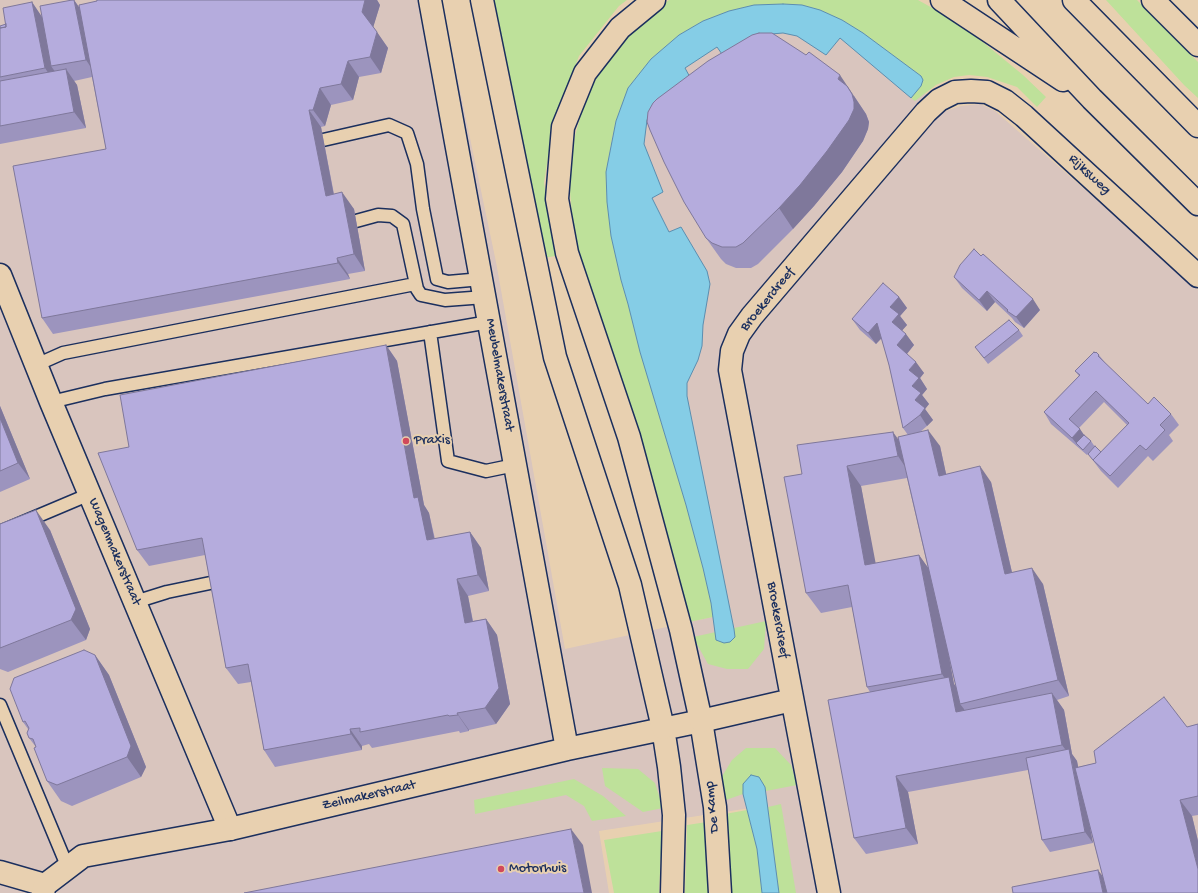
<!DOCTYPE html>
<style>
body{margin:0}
canvas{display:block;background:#e8d0b0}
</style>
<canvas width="1198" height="893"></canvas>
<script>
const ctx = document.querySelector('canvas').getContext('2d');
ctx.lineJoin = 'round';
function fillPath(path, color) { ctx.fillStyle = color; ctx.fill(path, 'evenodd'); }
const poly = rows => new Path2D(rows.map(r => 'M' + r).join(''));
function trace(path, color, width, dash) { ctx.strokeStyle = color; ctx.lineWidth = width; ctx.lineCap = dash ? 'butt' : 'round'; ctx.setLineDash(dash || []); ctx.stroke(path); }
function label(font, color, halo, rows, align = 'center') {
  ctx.font = font + ' "Gochi Hand",sans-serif'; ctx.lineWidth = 4; ctx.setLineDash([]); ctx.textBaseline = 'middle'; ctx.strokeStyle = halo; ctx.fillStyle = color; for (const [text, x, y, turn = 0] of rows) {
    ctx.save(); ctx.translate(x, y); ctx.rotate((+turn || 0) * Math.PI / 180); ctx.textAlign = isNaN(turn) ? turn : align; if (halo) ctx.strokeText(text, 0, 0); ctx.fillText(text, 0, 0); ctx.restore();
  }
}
const built = poly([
 [0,0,439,0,445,19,496,262,565,649,722,615,640,256,639,101,732,26,829,21,914,84,946,111,961,106,980,104,995,111,1185,277,1198,290,1198,893,769,893,757,807,599,831,609,893,0,893]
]);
const green = poly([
 [487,0,627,0,619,6,579,56,553,125,544,183,556,256,542,258],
 [669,0,918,0,952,19,984,43,1023,75,1046,97,1037,107,1017,87,987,77,969,75,954,77,936,85,915,101,911,98,921,86,921,76,863,33,842,20,820,10,802,5,783,4,754,5,729,11,703,21,679,35,651,59,628,88,616,121,612,139,606,172,607,202,611,236,621,280,628,304,640,352,686,505,703,568,711,603,713,617,689,622,579,260,574,236,570,192,571,163,575,136,582,111,592,86,605,64,622,41,643,20],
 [1106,0,1137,0,1198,62,1198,98,1184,85],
 [766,621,764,649,748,669,727,669,708,664,693,637],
 [746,748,775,748,791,765,797,785,766,791,765,787,743,784,743,794,723,801,721,778,732,760],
 [602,768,638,769,655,783,663,808,643,812,605,786],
 [574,779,603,796,626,816,592,821,584,806,566,795,475,814,474,800],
 [781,804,796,893,779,893,768,807],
 [747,810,757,849,762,893,729,893,725,814],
 [707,822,711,893,685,893,687,825],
 [662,831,659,893,614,893,604,840]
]);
const water = poly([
 [783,4,802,5,820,10,842,20,863,33,921,76,923,80,921,86,911,98,840,38,826,55,797,36,783,33,771,34,724,57,717,47,685,68,691,79,653,108,647,120,644,144,663,192,652,198,669,232,681,227,707,271,710,284,703,325,702,346,698,360,687,383,687,396,734,629,735,637,730,642,724,643,716,640,711,603,703,568,686,505,640,352,628,304,621,280,611,236,607,202,606,172,616,121,628,88,651,59,679,35,703,21,729,11,754,5,783,4],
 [751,775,759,777,765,787,779,893,762,893,757,849,743,794,743,784,751,775]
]);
const lane = poly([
 [323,140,389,125,407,133,417,164,423,209,437,279,448,282,482,279],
 [356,221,378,215,392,216,403,224,417,289,421,295,445,300,485,297],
 [430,332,448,461,486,471,515,465],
 [36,365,63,353,415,284],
 [51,402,105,389,489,322],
 [0,532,90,494],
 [135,602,167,592,215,582],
 [0,705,68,868]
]);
const street = poly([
 [1153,0,1198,45],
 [0,275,51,402,230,829],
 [701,721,792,700],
 [0,872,45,885],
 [829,893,730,370,732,351,739,334,752,316,926,112,939,100,955,92,971,91,987,92,1005,101,1024,116,1198,276]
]);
const secondary = poly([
 [430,0,567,749],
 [663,728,669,767,674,815,672,893],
 [43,893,45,885,83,856,230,829,567,749,701,721,715,807,720,893]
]);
const primary = poly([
 [482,0,555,357,630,585,663,728],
 [654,0,620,28,585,73,563,127,557,199,567,253,629,437,681,630,701,721],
 [942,0,1063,80],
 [999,0,1092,99,1198,204],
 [1074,0,1198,126]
]);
const wall = poly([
 [74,0,79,7,97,1,97,0,377,0,380,5,373,27,388,48,381,73,359,77,353,100,331,105,325,126,321,127,334,194,354,209,365,271,348,274,350,279,53,334,42,318,106,149,92,77,74,81,77,85,86,128,0,144,0,26,6,24,32,2,42,17],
 [854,96,866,114,869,122,868,129,863,141,842,172,814,206,793,229,758,264,751,268,736,268,726,264,721,259,706,238,855,96],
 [954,277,1040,310,1024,328,1015,322,1012,318,995,302,987,311,962,288],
 [899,297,907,308,900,316,907,325,902,330,914,345,907,354,924,373,920,378,927,389,922,395,929,404,925,409,933,420,927,426,920,432,940,446,946,474,991,482,1012,572,1043,584,1069,696,1057,700,1064,710,1072,754,1077,761,1078,767,1096,763,1187,727,1198,724,1198,815,1192,816,1198,841,1198,893,1103,877,1089,824,1093,843,1050,852,1042,840,1028,770,908,792,918,844,866,854,854,838,870,692,867,687,852,607,821,613,806,593,802,474,898,439,908,435,903,428,889,365,882,338,876,344,860,330,852,319],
 [907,478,928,568,919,555,875,564,861,486],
 [948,654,956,687,954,684],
 [1019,330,1023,336,988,364,975,347],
 [386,345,397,361,424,505,429,513,435,539,470,532,481,548,489,591,468,596,473,621,486,619,497,635,510,704,496,724,469,730,469,731,460,733,459,731,372,748,369,744,362,746,362,750,275,767,264,750,251,682,238,684,226,668,205,555,149,566,137,550,129,447],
 [1095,353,1099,355,1106,364,1148,404,1171,414,1179,425,1169,435,1173,441,1153,461,1148,456,1118,488,1101,471,1088,454,1087,455,1051,424,1044,412,1079,376,1075,371],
 [1104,402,1127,425,1101,452,1095,447,1091,441,1084,435,1079,428],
 [0,406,30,479,0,492],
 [0,524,50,530,90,629,86,640,8,672,0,669],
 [95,655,109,675,146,767,141,777,72,806,61,801,47,781,36,747,29,738,28,729,23,722]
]);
const shadedWall = poly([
 [74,0,85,16,97,76,86,60],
 [365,0,377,0,380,5,373,28,362,12],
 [32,2,46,23,51,66,56,73,59,89,45,68],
 [377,32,388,48,381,73,370,57],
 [348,61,359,77,353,100,341,84],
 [66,69,77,85,86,128,74,112],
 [840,75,866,114,869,122,868,129,863,141,842,172,814,206,793,229,779,208,838,79],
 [320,88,331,105,325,126,313,110],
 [309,110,321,127,337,212,326,196],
 [342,192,354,209,365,271,354,254],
 [337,258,348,274,350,279,338,263],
 [987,291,995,302,987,311,979,300],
 [899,297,907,308,900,316,907,325,900,333,892,322,890,307],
 [1033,299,1040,310,1024,328,1016,317],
 [877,323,885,334,876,344,868,333],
 [906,334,914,345,905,356,897,345],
 [386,345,397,361,424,505,429,513,438,557,427,540,414,498],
 [916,362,924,373,920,378,927,389,922,395,929,404,925,409,933,420,927,426,920,415,915,400,909,370],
 [0,406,30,479,18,463,0,418],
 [1080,429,1088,441,1076,443,1072,438],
 [928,430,940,446,950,492,939,476],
 [893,432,908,453,912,477,898,456],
 [847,466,861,486,880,586,865,565],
 [980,466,991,482,1016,590,1005,574],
 [36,510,50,530,90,629,86,640,71,620],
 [470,532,481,548,489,591,478,575],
 [919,555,934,576,954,684,961,693,960,704,964,709,967,728,956,712,951,688,942,674],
 [1032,568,1043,584,1069,696,1058,680],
 [457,579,468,596,476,639,465,623],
 [486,619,497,635,510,704,496,724,485,708],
 [95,655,109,675,146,767,141,777,127,757],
 [1052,693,1064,710,1072,754,1077,761,1093,843,1085,832,1071,757,1062,745],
 [457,713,469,730,469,731,458,715],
 [350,729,362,746,362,750,351,734],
 [896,776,908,792,918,844,906,828],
 [1180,800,1192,816,1198,841,1198,869],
 [571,829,583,845,592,893,584,893],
 [1098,870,1110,886,1111,893,1103,893]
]);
const building = poly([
 [72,0,74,0,86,60,51,66,40,6,72,0],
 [97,0,365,0,362,12,377,32,370,57,348,61,341,84,320,88,313,110,309,110,326,196,342,192,354,254,337,258,338,263,42,318,13,166,106,149,79,5,97,1,97,0],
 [32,2,45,68,0,77,0,28,6,27,3,8,32,2],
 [6,24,6,27,0,28,0,26,6,24],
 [759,33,772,33,806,55,809,52,840,75,838,79,847,86,852,94,854,102,854,109,849,120,827,151,800,185,779,208,743,243,736,247,722,247,712,243,706,238,684,202,664,162,650,130,647,122,648,112,653,103,657,99,708,61,752,35,759,33],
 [66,69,74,112,0,126,0,81,66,69],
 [974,249,981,256,983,254,1033,299,1016,317,1007,311,1008,310,987,291,979,300,954,277,960,265,974,249],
 [883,283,899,297,890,307,899,314,892,322,906,334,897,345,916,362,909,370,919,378,912,386,921,393,915,400,925,408,920,415,903,428,889,365,877,323,868,333,852,319,883,283],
 [1009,320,1019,330,984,358,975,347,1009,320],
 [386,345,414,498,418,497,427,540,470,532,478,575,457,579,465,623,486,619,499,688,485,708,457,713,458,715,449,716,448,715,360,732,360,728,350,729,351,734,264,750,248,664,226,668,202,538,137,550,98,453,129,447,120,395,386,345],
 [1094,352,1095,353,1096,352,1099,355,1098,356,1148,404,1154,397,1171,414,1160,425,1165,430,1146,450,1140,445,1110,476,1093,460,1129,423,1096,391,1069,419,1080,429,1072,438,1044,412,1080,375,1075,371,1094,352],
 [0,418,18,463,0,471,0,418],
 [928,430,939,476,980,466,1005,574,1032,568,1058,680,960,704,898,437,928,430],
 [893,432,898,456,847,466,865,565,919,555,942,674,867,687,848,585,806,593,784,477,802,474,797,445,893,432],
 [1084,435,1091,441,1083,450,1076,443,1084,435],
 [1095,446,1101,452,1093,460,1088,454,1095,446],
 [36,510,76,609,71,620,0,648,0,524,36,510],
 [84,650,95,655,131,746,127,757,57,785,47,781,34,748,36,747,33,739,29,738,27,733,29,728,25,721,23,722,10,689,14,678,84,650],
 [949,677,956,712,1052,693,1062,745,896,776,906,828,854,838,828,700,949,677],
 [1164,697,1187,727,1198,724,1198,796,1180,800,1198,869,1198,893,1107,893,1075,768,1096,763,1094,751,1164,697],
 [1069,749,1085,832,1042,840,1026,758,1069,749],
 [571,829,584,893,244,893,571,829],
 [1098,870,1103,893,1013,893,1012,887,1098,870]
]);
const markers = [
 [406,441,4,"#d1495b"],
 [501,869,4,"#d1495b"]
];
const streetNames = [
 ["Rijksweg",1089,175,43],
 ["Broekerdreef",768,300,-51],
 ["Meubelmakerstraat",499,375,80],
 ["Wagenmakerstraat",114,552,67],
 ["Broekerdreef",777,620,80],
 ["Zeilmakerstraat",369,796,-13],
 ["De Kamp",713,807,-96]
];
const poiNames = [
 ["Praxis",414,441],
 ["Motorhuis",509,869]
];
fillPath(built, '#d9c5be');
fillPath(green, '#bee19a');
fillPath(water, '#85cde6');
trace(water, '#5b8eb0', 1);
trace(lane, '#1b2f5e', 15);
trace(street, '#1b2f5e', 25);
trace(secondary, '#1b2f5e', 25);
trace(primary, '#1b2f5e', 25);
trace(lane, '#e8d0b0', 12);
trace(street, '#e8d0b0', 22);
trace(secondary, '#e8d0b0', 22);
trace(primary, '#e8d0b0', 22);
fillPath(wall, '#9c94be');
fillPath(shadedWall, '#7f789b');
fillPath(building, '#b5acdd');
trace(building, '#7f789b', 1);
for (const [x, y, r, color] of markers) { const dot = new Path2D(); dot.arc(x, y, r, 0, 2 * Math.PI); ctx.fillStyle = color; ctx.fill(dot); trace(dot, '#e8d0b0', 1.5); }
label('14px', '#1b2f5e', '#e8d0b0', streetNames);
label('14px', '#1b2f5e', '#e8d0b0', poiNames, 'left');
</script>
